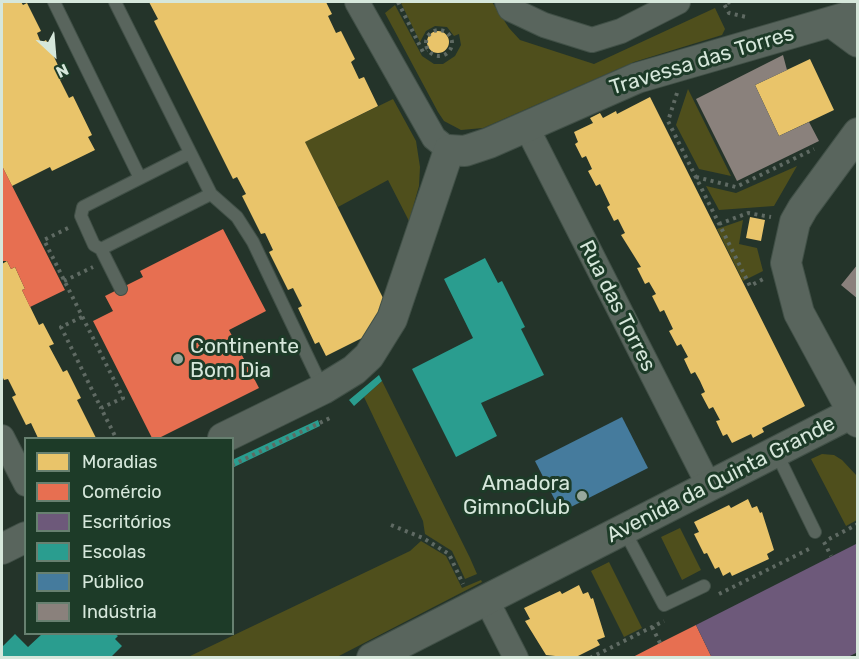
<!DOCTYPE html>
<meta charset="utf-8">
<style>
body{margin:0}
#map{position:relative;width:859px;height:659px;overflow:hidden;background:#24342a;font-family:Rubik,sans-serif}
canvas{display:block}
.frame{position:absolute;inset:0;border:3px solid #d6e7db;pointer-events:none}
.legend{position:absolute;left:24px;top:437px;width:210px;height:198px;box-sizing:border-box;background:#1d3b28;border:2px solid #678070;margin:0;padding:8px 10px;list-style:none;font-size:18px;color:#d6e7db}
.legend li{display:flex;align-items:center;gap:12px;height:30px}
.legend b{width:30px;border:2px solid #678070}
.north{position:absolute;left:24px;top:24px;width:60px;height:60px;-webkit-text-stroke:4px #1d3b28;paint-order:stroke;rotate:154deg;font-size:16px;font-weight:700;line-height:24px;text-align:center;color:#d6e7db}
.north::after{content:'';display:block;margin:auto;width:21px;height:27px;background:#d6e7db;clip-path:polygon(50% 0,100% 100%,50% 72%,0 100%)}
</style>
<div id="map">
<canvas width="859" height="659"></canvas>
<div class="frame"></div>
<ul class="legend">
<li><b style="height:16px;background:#e9c46a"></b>Moradias</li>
<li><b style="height:16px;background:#e76f51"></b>Comércio</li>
<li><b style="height:16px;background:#6d597a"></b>Escritórios</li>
<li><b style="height:16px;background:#2a9d8f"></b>Escolas</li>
<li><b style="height:16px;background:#457b9d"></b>Público</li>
<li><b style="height:16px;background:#8a817c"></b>Indústria</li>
</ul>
<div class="north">N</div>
</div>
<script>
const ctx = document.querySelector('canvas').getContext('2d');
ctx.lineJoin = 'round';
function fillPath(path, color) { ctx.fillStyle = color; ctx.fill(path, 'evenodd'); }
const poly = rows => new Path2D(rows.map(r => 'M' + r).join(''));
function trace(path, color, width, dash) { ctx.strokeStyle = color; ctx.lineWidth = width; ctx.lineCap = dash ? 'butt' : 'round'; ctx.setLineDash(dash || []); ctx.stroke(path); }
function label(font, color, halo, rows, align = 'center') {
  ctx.font = font + ' Rubik,sans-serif'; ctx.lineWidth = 6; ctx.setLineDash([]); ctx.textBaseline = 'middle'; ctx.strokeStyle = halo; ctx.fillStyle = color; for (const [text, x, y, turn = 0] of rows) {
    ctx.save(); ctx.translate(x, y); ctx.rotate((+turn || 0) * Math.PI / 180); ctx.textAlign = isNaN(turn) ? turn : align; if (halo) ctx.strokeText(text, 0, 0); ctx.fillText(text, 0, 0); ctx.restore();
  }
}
const green = poly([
 [404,2,492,2,509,28,520,40,594,64,715,8,725,29,722,35,634,62,483,128,461,130,444,121,438,112,385,13,395,5,422,56,434,64,443,64,455,56,461,45,459,34,454,36,447,27,435,26,426,31,420,42,401,3],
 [688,89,731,176,699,169,676,125],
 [393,99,416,141,420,167,419,186,409,221,388,180,338,207,305,142],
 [797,166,774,206,719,210,706,186,736,193],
 [743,220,739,244,757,248,763,271,743,281,717,229],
 [382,381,470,558,477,574,465,579,452,551,425,534,423,521,364,397],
 [822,454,834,455,842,460,857,476,857,520,846,526,811,459],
 [680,528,701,570,682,580,661,537],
 [421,541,446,556,462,588,481,580,482,582,337,657,188,657,410,551],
 [609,562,642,628,624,637,591,571]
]);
const homes = poly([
 [2,2,21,2,23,5,27,3,41,31,37,33,41,43,46,40,64,78,60,80,69,98,73,96,92,135,88,137,95,150,52,171,50,167,12,186,2,166],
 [149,2,326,2,332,14,328,16,336,33,341,31,355,59,351,62,359,79,364,77,378,106,305,142,385,302,372,333,326,356,319,342,315,344,298,308,302,306,293,288,288,290,269,252,273,250,265,233,261,234,242,196,246,194,237,177,233,179,154,21,158,19],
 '427 42a11 11 0 1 1 22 0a11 11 0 1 1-22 0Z',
 [810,59,834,110,779,136,755,85],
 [650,97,805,406,762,428,764,432,753,438,751,434,732,443,727,434,723,436,716,421,720,420,713,407,709,409,701,394,705,392,700,381,695,372,691,374,684,359,688,357,681,344,677,346,669,331,673,329,664,310,660,312,652,296,656,294,649,282,645,284,637,268,641,267,621,235,625,233,618,219,614,221,607,207,610,205,600,184,596,186,588,171,592,169,586,156,582,158,575,144,578,142,574,132,593,123,590,118,600,113,603,118,616,111,617,114],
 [750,217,765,220,761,241,746,238],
 [7,261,11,269,15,267,25,289,22,290,39,325,43,323,54,344,49,346,63,372,67,370,81,398,77,400,96,438,38,438,31,423,26,425,12,397,16,395,8,379,4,380,2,376,2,264],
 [748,499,752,508,757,506,760,513,762,512,774,550,767,554,769,559,732,576,730,572,723,576,719,567,715,569,707,553,704,554,694,534,699,532,694,522,729,505,731,508],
 [858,572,858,646,851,650,844,636,840,638,824,606,828,604,823,594,839,586,838,582],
 [579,585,583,594,588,592,591,599,593,598,605,637,597,640,600,645,574,658,546,655,525,621,530,619,524,608,560,591,562,594]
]);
const shops = poly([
 [2,166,65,290,30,307,22,290,25,289,15,267,11,269,7,261,2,261],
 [223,229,266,311,229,330,259,388,159,438,152,438,93,321,113,311,105,296,143,277,140,271],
 [696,625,712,658,631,658,660,643]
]);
const offices = poly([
 [858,543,858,652,846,658,712,658,696,625]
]);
const schools = poly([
 [485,258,498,283,502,281,525,327,521,329,544,375,481,403,497,436,456,457,412,369,473,338,444,279],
 [379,375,382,381,354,406,349,400],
 [318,420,320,426,232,468,232,460],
 [15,634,28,647,42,634,115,634,118,636,115,639,122,646,110,658,2,658,2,647]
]);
const public = poly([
 [622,417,648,468,561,512,535,461]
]);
const industry = poly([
 [783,55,787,70,755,85,779,136,809,122,819,141,737,181,696,99],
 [858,264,858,299,841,285]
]);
const path = poly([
 [398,2,423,52,427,50],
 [730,2,724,4,729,13,746,17],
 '426 43a13 13 0 1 1 26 0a13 13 0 1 1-26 0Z',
 [677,93,668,121,750,286,765,278],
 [696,177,736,187,814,149],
 [719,224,748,213,771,217],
 [68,228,44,240,123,398,101,408,116,438],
 [64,281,93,267],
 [82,317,61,327,101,408],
 [232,465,330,418],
 [391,525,423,538,449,554,463,584],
 [829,539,858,524],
 [824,542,831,556],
 [719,594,811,548],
 [652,627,660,643],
 [590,658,664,621]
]);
const service = poly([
 [54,2,140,178],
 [115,2,211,194,237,217,253,242,323,389],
 [190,153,83,207,81,216,94,245,101,249,211,194],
 [101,249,121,289],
 [776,452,815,532],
 [624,530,664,605,704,586]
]);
const minor = poly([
 [357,2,434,138,449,150],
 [507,2,510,9,544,25,592,40,621,31,678,2],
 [526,126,709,486],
 [2,437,26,484],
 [486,599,516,658]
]);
const tertiary = poly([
 [831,22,858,42],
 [858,133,803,208,795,222,786,263,799,313,858,422],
 [223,438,323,389,354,370,369,356,392,319,449,150,465,151,489,143,637,78,858,14],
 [2,549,26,537],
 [372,658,852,413]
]);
const markers = [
 [178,359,6,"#98a89d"],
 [582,496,6,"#98a89d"]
];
const streetNames = [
 ["Travessa das Torres",702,61,-17],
 ["Rua das Torres",617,306,63],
 ["Avenida da Quinta Grande",721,480,-27]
];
const poiNames = [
 ["Continente",190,347],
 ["Bom Dia",190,371],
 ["Amadora",570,484,"right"],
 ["GimnoClub",570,508,"right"]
];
fillPath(green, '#4f4f1c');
fillPath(homes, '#e9c46a');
fillPath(shops, '#e76f51');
fillPath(offices, '#6d597a');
fillPath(schools, '#2a9d8f');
fillPath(public, '#457b9d');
fillPath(industry, '#8a817c');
trace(service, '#415047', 14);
trace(minor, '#415047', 26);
trace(tertiary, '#415047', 32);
trace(path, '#5f6a63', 4, [3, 4.5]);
trace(service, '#59655d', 12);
trace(minor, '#59655d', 24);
trace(tertiary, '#59655d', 30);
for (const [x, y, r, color] of markers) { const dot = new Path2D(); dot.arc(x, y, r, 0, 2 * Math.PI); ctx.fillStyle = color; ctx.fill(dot); trace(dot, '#1d3b28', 2); }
label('21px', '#d6e7db', '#1d3b28', streetNames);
label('21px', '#d6e7db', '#1d3b28', poiNames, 'left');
</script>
